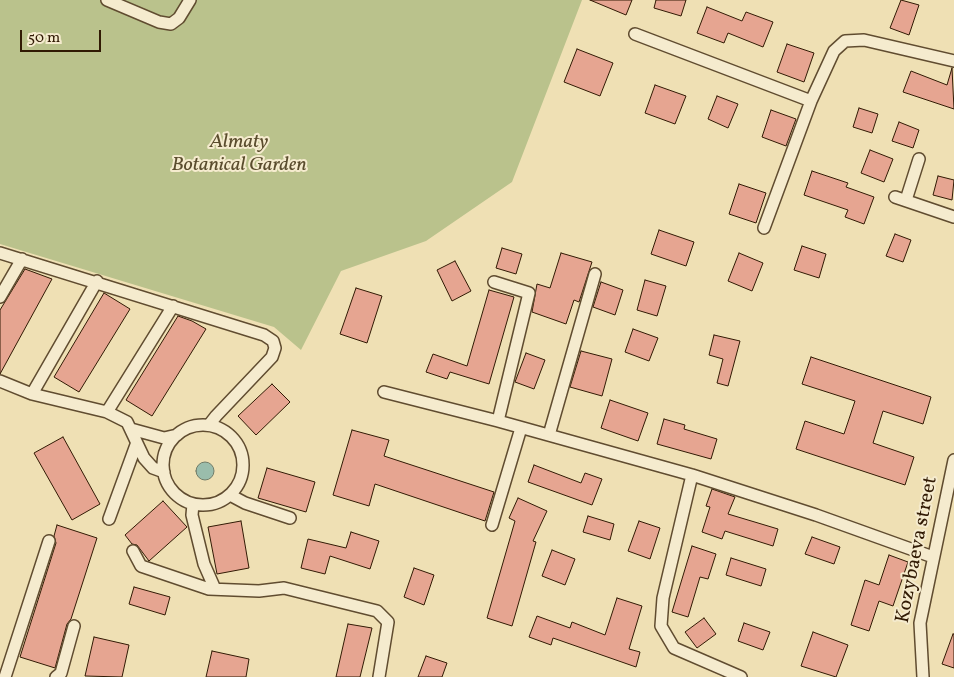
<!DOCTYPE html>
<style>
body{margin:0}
#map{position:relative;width:954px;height:677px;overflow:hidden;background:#efe0b4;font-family:Vollkorn,serif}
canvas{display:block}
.scale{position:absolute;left:20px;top:30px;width:81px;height:22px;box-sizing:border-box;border:2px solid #311a04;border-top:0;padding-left:6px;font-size:15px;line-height:18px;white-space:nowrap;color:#311a04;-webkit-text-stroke:4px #f5ebce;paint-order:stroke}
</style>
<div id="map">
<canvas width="954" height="677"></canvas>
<div class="scale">50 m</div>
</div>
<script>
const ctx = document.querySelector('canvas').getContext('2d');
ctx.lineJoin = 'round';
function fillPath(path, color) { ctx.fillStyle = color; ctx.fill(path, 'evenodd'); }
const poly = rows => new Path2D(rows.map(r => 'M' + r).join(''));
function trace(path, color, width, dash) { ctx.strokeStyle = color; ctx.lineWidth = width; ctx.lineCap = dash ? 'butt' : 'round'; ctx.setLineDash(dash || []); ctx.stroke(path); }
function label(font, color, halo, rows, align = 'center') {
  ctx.font = font + ' Vollkorn,serif'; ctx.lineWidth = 4; ctx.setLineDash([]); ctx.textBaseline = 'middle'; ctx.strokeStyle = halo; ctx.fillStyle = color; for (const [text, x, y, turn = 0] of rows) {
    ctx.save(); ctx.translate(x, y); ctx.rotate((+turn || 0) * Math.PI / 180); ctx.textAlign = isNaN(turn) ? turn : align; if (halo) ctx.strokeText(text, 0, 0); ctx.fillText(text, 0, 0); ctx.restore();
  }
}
const green = poly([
 [0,0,582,0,512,182,426,241,341,271,301,350,274,327,0,244]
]);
const water = poly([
 '196 471a9 9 0 1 1 18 0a9 9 0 1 1-18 0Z'
]);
const building = poly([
 [590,0,632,0,626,15,590,0],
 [656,0,686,0,681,16,654,8,656,0],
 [901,0,919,5,909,35,890,28,901,0],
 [707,7,742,21,746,12,773,22,763,47,728,33,724,43,697,33,707,7],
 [787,44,814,53,804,82,777,72,787,44],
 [577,49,613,63,600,96,564,82,577,49],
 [952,68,954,109,903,92,911,71,947,85,952,68],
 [655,85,686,96,675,124,645,113,655,85],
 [717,96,738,104,728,128,708,119,717,96],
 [859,108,878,114,872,133,853,127,859,108],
 [771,110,796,119,786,146,762,137,771,110],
 [899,122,919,130,913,148,892,141,899,122],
 [870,150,893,159,884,182,861,173,870,150],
 [812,171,848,183,846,187,874,197,864,224,845,217,848,210,804,195,812,171],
 [938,176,954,180,952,200,933,195,938,176],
 [739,184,766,193,756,223,729,214,739,184],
 [659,230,694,242,686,266,651,254,659,230],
 [895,234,911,240,903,262,886,256,895,234],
 [802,246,826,254,819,278,794,270,802,246],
 [502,248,522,254,516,274,496,268,502,248],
 [561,253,592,262,579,302,574,300,566,324,532,312,537,284,550,288,561,253],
 [739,253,763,263,752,291,728,281,739,253],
 [455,261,471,291,452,301,437,270,455,261],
 [25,269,52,279,0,374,0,310,25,269],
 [645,280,666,286,657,316,637,310,645,280],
 [601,282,623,290,615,315,593,307,601,282],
 [356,288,382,296,367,343,340,334,356,288],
 [489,290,514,297,489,384,450,372,447,379,426,372,433,354,467,366,489,290],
 [104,293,130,309,79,392,54,377,104,293],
 [178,316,192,321,206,329,152,416,126,400,178,316],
 [633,329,658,338,649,361,625,352,633,329],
 [714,335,740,341,728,386,717,383,723,359,709,355,714,335],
 [581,351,612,359,602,396,570,387,581,351],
 [526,353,545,360,534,389,515,382,526,353],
 [811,357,931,397,923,424,883,411,873,443,914,457,905,485,796,449,805,421,844,434,855,401,802,384,811,357],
 [272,384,290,402,256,435,238,416,272,384],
 [610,400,648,413,638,441,601,428,610,400],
 [664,419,685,425,684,429,717,439,711,459,657,444,664,419],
 [352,430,389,440,384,456,494,492,485,521,375,484,369,506,333,495,352,430],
 [63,437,100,504,72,520,34,453,63,437],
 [534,465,581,483,585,473,602,479,592,505,528,482,534,465],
 [267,468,315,482,306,512,258,498,267,468],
 [712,489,735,497,728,514,778,529,773,546,725,531,722,539,702,532,710,507,706,506,712,489],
 [518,498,547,511,533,541,536,542,512,626,487,618,515,521,509,518,518,498],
 [163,501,187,527,149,561,137,545,132,544,125,535,163,501],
 [588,516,614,524,610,540,583,532,588,516],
 [241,521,249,568,217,574,208,527,241,521],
 [639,521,660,528,650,559,628,551,639,521],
 [57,525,97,538,71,619,67,624,55,668,20,657,56,543,54,536,57,525],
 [351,532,379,541,370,569,330,556,325,574,301,568,308,539,346,548,351,532],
 [812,537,840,547,834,564,805,554,812,537],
 [692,546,716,554,708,579,700,577,688,617,672,612,692,546],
 [552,550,575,559,565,585,542,576,552,550],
 [889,555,908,562,893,606,879,601,869,631,851,625,865,580,879,585,889,555],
 [731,558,766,569,761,586,726,575,731,558],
 [414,568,434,575,424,605,404,597,414,568],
 [134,587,170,597,165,615,129,604,134,587],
 [617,598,642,606,629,649,640,652,636,667,553,638,551,645,529,637,537,616,570,628,572,622,605,635,617,598],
 [704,618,716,634,697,648,685,632,704,618],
 [744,623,770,632,763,650,738,641,744,623],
 [348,624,372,628,360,677,336,677,348,624],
 [813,632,848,645,836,677,801,666,813,632],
 [953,634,954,634,954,668,942,664,953,634],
 [94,637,129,645,122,677,85,676,94,637],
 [212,651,249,659,246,677,206,677,212,651],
 [426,656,447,663,442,677,418,677,426,656]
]);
const minor = poly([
 [107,0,159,22,171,24,179,18,190,0],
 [635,34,811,101],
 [895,197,954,217],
 [906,200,919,159],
 [764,228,811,101,834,51,845,41,864,40,954,61],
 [0,253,264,335,273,341,275,348,272,357,216,416,209,425],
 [494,282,529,293,498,421],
 [0,297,22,259],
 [0,381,32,394,107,412,127,422,144,458,153,468,164,472],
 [384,392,498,421,692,475,816,515,933,557],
 [32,394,97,281],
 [107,412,173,306],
 '163 465a40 40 0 1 1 80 0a40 40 0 1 1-80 0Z',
 [131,429,164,438,177,435],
 [549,435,595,274],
 [692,475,663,598,661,626,674,648,741,677],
 [230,495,245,503,290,518],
 [193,504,192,515,204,564,215,589],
 [109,519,136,445],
 [492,525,521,428],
 [133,551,141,566,209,589,259,591,284,588,377,611,388,622,379,677],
 [5,677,49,541],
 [56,677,61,673,74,626],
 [923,677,920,623,954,460]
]);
const parkNames = [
 ["Almaty",239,143],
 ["Botanical Garden",239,166]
];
const streetNames = [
 ["Kozybaeva street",918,550,-79]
];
fillPath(green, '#bac28c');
fillPath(water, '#9abdac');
trace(water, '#707c69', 1);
fillPath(building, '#e6a591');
trace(building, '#311a04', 1);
trace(minor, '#604c30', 14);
trace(minor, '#f5ebce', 11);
label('italic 20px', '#5a4c2d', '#f5ebce', parkNames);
label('20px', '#311a04', '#f5ebce', streetNames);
</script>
